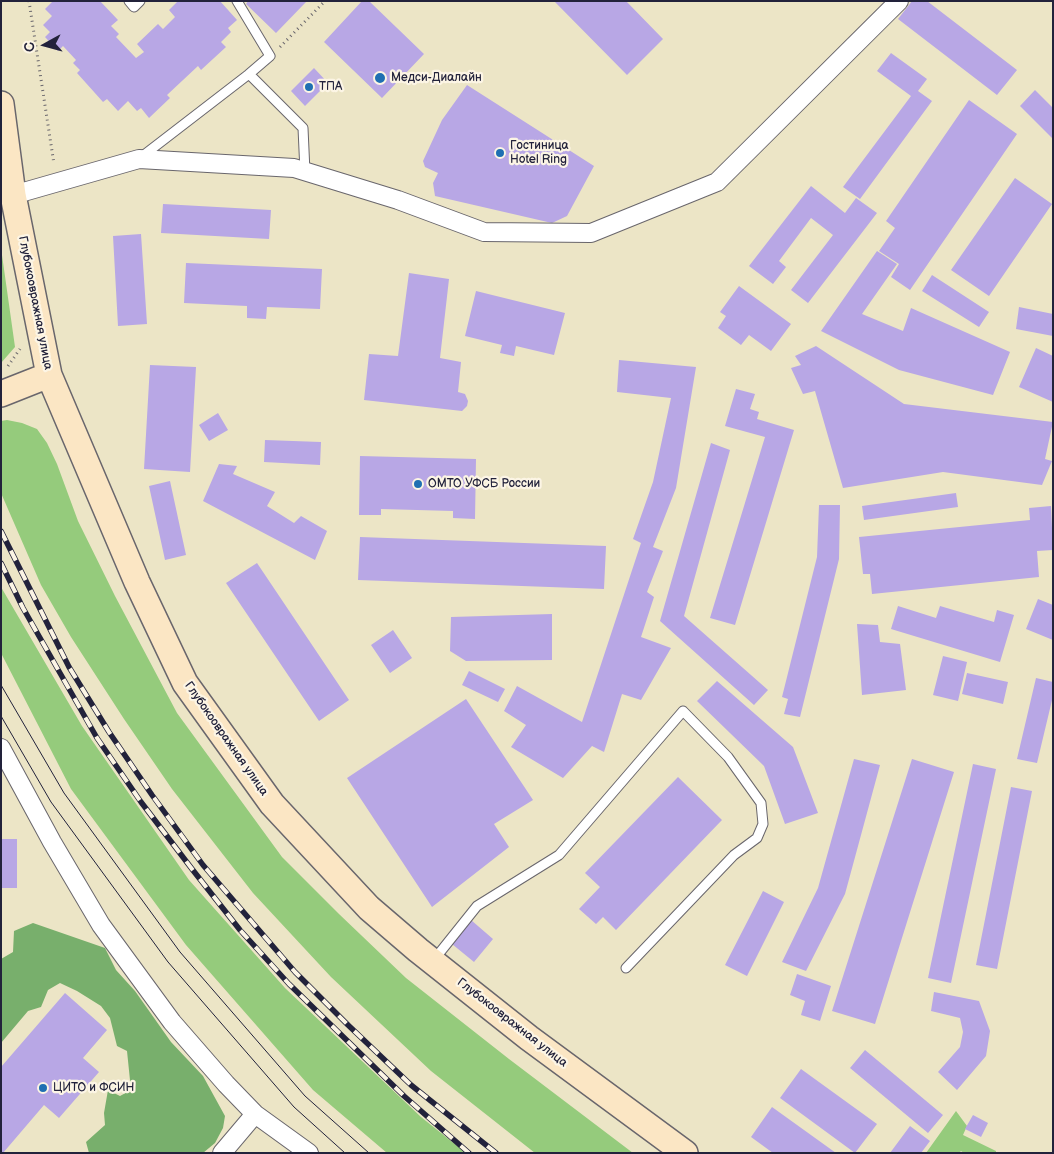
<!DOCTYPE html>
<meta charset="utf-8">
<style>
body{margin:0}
#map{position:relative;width:1054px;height:1154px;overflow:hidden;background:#ece5c6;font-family:"Balsamiq Sans",sans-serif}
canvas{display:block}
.frame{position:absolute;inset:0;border:2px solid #22223b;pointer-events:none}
.north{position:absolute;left:20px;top:20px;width:50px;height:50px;-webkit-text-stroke:4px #fcf5e5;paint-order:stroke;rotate:263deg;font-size:14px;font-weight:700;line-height:20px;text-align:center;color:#22223b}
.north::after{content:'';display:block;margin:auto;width:18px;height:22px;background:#22223b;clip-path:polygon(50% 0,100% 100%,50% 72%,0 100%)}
</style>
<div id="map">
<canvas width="1054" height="1154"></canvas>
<div class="frame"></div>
<div class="north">С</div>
</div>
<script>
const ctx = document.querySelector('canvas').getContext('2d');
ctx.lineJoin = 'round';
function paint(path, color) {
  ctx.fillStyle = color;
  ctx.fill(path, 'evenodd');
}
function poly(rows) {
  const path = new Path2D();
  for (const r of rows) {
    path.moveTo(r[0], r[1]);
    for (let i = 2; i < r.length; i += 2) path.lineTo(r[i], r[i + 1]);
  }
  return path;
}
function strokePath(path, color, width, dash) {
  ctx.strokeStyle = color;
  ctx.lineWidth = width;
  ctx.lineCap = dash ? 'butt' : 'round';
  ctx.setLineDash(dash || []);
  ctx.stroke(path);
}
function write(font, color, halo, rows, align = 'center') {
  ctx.font = font + ' "Balsamiq Sans",sans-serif';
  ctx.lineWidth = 4.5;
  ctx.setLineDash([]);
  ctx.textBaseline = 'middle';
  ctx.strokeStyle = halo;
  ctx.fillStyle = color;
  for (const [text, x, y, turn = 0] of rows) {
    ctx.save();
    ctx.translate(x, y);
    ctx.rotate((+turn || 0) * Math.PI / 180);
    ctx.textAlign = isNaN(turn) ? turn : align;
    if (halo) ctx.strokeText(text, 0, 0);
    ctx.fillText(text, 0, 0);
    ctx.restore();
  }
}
paint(poly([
 [1,248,15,347,1,363],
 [7,420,22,423,37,429,47,443,57,464,78,521,115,596,177,713,282,857,339,914,406,978,509,1059,633,1153,535,1153,431,1071,331,977,253,893,172,789,124,719,71,637,41,585,1,493,1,421],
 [1,587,82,726,189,880,285,988,421,1117,466,1153,387,1153,313,1090,186,945,71,789,1,653],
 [956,1111,967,1126,963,1135,996,1151,996,1153,964,1153,961,1151,959,1153,926,1153]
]), '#95cb7c');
paint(poly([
 [33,923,105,948,116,970,135,991,171,1042,203,1076,225,1116,223,1128,215,1143,203,1153,89,1153,86,1142,105,1125,104,1113,108,1090,120,1096,131,1090,127,1051,117,1046,110,1018,101,1006,77,991,60,983,48,990,41,1007,28,1011,1,1043,1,959,13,952,14,931]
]), '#78af6c');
paint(poly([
 [53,1,100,1,118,20,111,26,119,34,116,37,136,58,144,52,137,44,158,24,163,29,175,17,169,10,178,1,220,1,237,20,228,28,231,32,221,42,226,47,201,70,198,66,167,95,170,98,149,118,141,108,137,111,128,101,118,111,107,99,103,102,77,73,80,70,73,63,76,60,63,46,58,51,45,37,50,32,43,25,52,16,45,9],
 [248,1,307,1,276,33,246,4],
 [362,1,369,1,424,54,382,98,324,42],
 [554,1,626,1,663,39,627,75],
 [912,1,927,1,1017,70,997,95,898,19],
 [891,53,927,79,918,91,932,101,860,199,843,187,911,96,877,71],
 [314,68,328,83,305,106,291,91],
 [467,85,594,166,567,216,552,223,435,196,433,183,438,173,425,167,423,161,442,120],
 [1035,90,1053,108,1053,139,1020,106],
 [969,100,1017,134,910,290,891,277,899,264,879,251,895,228,886,221],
 [1015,178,1052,204,989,296,951,270],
 [811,186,845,213,856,198,877,213,808,303,791,290,833,235,811,218,779,261,786,267,773,284,749,266],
 [163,204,271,210,269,239,161,233],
 [141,234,147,324,118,326,113,236],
 [877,251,897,264,862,314,903,331,911,308,1010,352,993,395,899,370,821,331],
 [186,263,322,269,320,309,267,307,266,319,247,318,247,306,184,303],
 [409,273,449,279,440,358,461,362,458,392,465,394,468,401,467,406,462,411,364,400,369,354,398,356],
 [932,275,989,312,979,327,922,291],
 [739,286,791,324,771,351,749,335,741,345,718,328,726,316,720,312],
 [476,291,565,313,554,355,516,346,514,356,500,353,502,345,465,336],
 [1019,307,1053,314,1053,336,1016,329],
 [816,346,904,404,1053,422,1045,459,1052,461,1042,485,943,472,843,488,815,391,803,394,791,368,801,365,795,356],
 [1036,348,1053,356,1053,402,1019,387],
 [619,360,696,367,676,488,653,547,663,551,647,592,654,597,641,637,671,648,641,700,622,694,604,752,592,746,563,778,511,747,526,725,504,711,517,686,582,722,641,543,633,539,653,482,671,398,617,392],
 [150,365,196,367,190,472,144,469],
 [736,389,755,394,750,409,759,412,757,419,794,430,735,625,710,618,765,437,725,426],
 [218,413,228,430,209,441,199,425],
 [265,440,321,442,320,465,264,462],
 [711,443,730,450,684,616,768,690,754,705,660,621],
 [360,456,476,459,475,519,453,518,453,511,381,509,381,515,359,515],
 [219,464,237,466,233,474,275,492,267,506,294,523,301,516,327,531,315,560,203,501],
 [170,481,186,555,165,560,149,486],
 [956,493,958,507,864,520,862,506],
 [819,505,840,505,839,559,800,717,784,714,788,699,782,697,817,557],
 [1051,506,1053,550,1037,551,1039,577,872,594,870,574,863,574,859,537,1030,520,1029,508],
 [360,537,606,546,604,589,358,580],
 [257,563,349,700,319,721,226,583],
 [1038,599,1053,605,1053,640,1026,629],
 [898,606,936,618,940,606,994,622,997,610,1014,615,1000,662,891,629],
 [552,614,552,660,466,661,450,651,451,617],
 [857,624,878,625,880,642,900,644,906,690,862,695],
 [393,630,412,658,390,673,371,645],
 [943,656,967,662,958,701,933,695],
 [469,671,505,689,498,702,462,685],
 [967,673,1008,682,1003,704,962,694],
 [1036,678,1053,682,1053,696,1037,763,1017,759],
 [717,681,793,747,818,813,785,824,764,766,697,701],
 [466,699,533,800,494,824,509,847,432,907,347,778],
 [854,759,880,765,845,894,806,971,782,962,818,888],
 [912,759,954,772,875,1024,832,1011],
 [973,764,996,769,951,983,928,978],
 [678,777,722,820,616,930,603,917,596,924,579,909,600,887,585,873],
 [1011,787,1032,791,997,969,976,965],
 [1,839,17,839,17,888,1,888],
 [763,891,784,902,747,976,725,965],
 [471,920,493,939,474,962,452,944],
 [797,974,831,986,820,1021,801,1015,805,1001,790,995],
 [934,992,979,1001,990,1031,986,1056,957,1090,938,1072,960,1047,963,1032,960,1018,931,1011],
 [65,993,107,1030,83,1058,99,1072,59,1118,44,1105,3,1153,1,1153,1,1067],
 [865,1050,943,1115,928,1133,850,1068],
 [801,1069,877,1124,855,1153,780,1098],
 [772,1107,836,1153,773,1153,751,1137],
 [973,1115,988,1123,981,1137,965,1129],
 [910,1126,930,1141,921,1153,890,1153]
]), '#b8a7e5');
const service = poly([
 [129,1,134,7,140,1],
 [237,1,270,56,249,74,303,128,305,172],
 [140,158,249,74],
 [433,961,477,906,559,855,683,711,728,757,761,803,763,824,757,838,734,855,626,968]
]);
const minor = poly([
 [13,195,139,159,294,168,398,200,484,232,591,233,717,182,899,1],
 [1,748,52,842,101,925,172,1022,226,1084,255,1114,309,1153],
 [222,1153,255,1114]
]);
const secondary = poly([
 [1,104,13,195,49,375,137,582,185,683,272,804,369,908,418,950,529,1038,685,1153],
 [1,394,49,375]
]);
strokePath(service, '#69666c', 11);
strokePath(minor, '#69666c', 20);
strokePath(secondary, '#69666c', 28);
strokePath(poly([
 [29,1,54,164],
 [280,47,325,1],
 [8,366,20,349]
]), '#69666c', 3, [1, 4]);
strokePath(service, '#fff', 9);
strokePath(minor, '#fff', 18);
strokePath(secondary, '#fbe6c4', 25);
strokePath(poly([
 [1,685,64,793,180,952,305,1096,369,1153],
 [1,716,51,802,168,962,294,1107,345,1153]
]), '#22223b', 1);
const rail = poly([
 [1,531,69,667,109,732,152,795,203,865,295,972,348,1025,411,1085,496,1153],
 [1,563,23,608,97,738,141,802,192,869,240,930,289,984,404,1096,469,1153]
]);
strokePath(rail, '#22223b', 5.5);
strokePath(rail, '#fcf5e5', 4, [11]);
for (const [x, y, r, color] of [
 [380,78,6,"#1f6fb2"],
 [309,87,5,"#1f6fb2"],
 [500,153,5,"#1f6fb2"],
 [418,484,5,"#1f6fb2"],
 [43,1088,5,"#1f6fb2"]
]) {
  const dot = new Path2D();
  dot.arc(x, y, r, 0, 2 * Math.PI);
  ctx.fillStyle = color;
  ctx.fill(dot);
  strokePath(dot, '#fcf5e5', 2);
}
write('12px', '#22223b', '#fcf5e5', [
 ["Медси-Диалайн",391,78],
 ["ТПА",319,87],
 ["Гостиница",510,146],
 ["Hotel Ring",510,160],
 ["ОМТО УФСБ России",428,484],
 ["ЦИТО и ФСИН",53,1088]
], 'left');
write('12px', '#22223b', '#fcf5e5', [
 ["Глубокоовражная улица",35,303,79],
 ["Глубокоовражная улица",226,739,55],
 ["Глубокоовражная улица",512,1023,38]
]);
</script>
